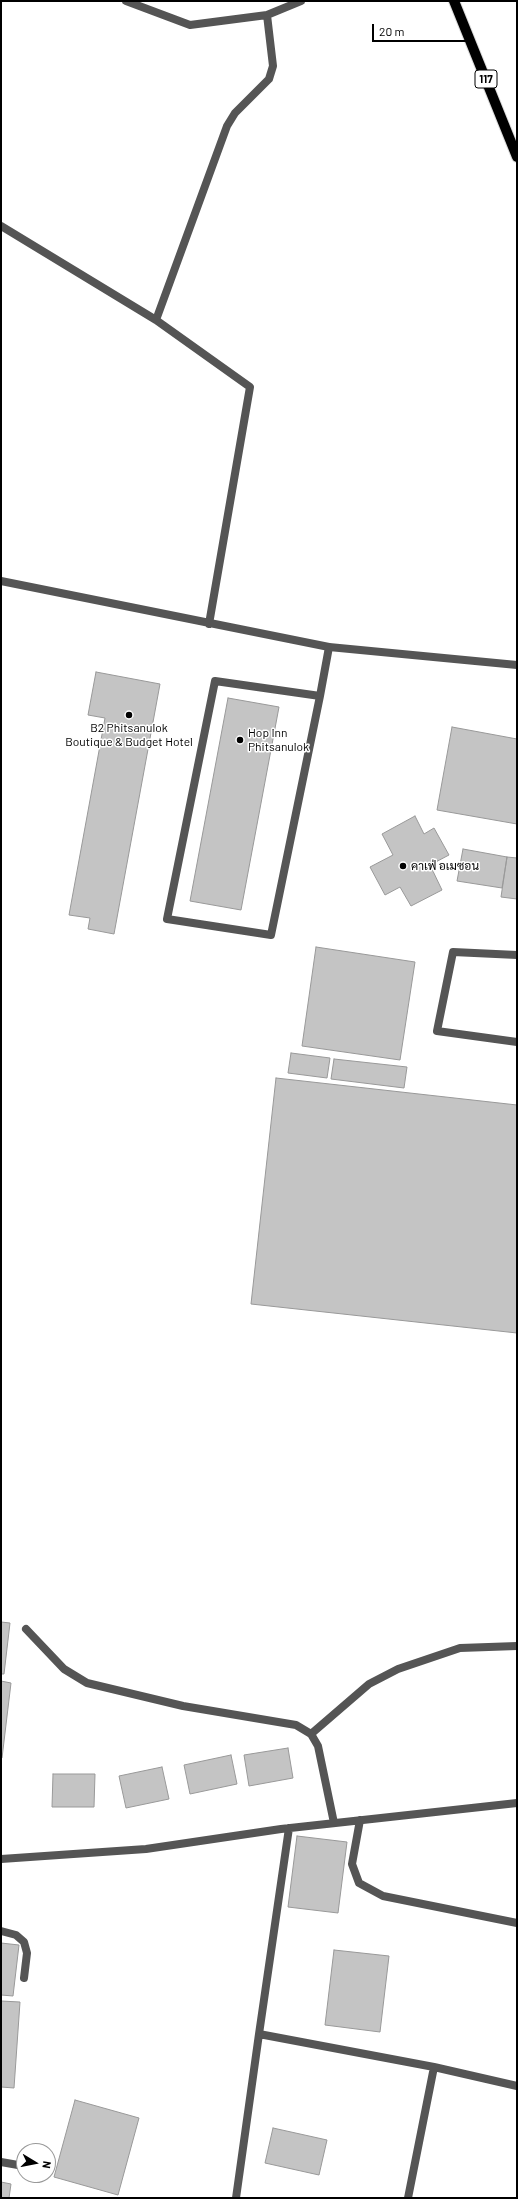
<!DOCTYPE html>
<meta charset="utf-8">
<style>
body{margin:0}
#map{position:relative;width:518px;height:2199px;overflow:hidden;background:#fff;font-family:Barlow,sans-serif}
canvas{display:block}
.frame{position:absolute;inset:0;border:2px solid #000;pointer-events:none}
.north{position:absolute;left:16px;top:2143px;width:40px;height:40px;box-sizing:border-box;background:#fff;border:1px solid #999;border-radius:50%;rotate:100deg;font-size:11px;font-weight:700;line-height:16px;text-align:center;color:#000}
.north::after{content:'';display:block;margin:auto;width:14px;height:18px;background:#000;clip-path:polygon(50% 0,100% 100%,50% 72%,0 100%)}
.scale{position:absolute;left:372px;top:24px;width:96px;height:18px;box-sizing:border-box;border:2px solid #000;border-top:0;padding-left:5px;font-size:12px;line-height:14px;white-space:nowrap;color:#000;-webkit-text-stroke:3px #fff;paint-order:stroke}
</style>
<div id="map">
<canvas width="518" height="2199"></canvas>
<div class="frame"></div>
<div class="north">N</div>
<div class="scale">20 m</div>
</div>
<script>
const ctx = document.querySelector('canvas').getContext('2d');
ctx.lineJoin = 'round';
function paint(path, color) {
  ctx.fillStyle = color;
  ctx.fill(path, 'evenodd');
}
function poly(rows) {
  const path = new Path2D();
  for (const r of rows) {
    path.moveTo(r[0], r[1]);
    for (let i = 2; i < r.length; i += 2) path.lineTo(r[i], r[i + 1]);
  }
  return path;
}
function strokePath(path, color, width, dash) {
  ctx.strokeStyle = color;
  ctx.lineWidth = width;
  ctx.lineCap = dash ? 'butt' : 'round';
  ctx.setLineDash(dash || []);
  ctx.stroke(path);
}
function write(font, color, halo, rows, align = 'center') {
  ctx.font = font + ' Barlow,Sarabun,sans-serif';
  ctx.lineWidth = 3;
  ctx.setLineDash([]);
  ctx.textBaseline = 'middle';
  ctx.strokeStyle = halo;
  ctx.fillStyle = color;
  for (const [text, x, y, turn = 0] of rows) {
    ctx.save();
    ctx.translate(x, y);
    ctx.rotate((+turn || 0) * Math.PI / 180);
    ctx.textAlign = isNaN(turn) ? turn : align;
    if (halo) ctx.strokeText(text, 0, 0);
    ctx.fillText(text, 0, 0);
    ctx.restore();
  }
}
const building = poly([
 [96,672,160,684,114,934,88,929,90,918,69,915,105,718,88,715,96,672],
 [228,698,279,707,241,910,190,901,228,698],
 [452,727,517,739,517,824,437,810,452,727],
 [415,816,424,834,434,828,449,855,430,865,442,890,411,906,400,887,385,895,370,867,393,855,382,834,415,816],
 [463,849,507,857,502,888,457,881,463,849],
 [507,857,517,858,517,899,501,897,507,857],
 [316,947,415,962,400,1060,302,1046,316,947],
 [291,1053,330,1058,327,1078,288,1073,291,1053],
 [334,1059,407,1067,404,1088,331,1079,334,1059],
 [276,1078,517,1105,517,1333,251,1304,276,1078],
 [1,1622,10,1623,4,1674,1,1674,1,1622],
 [1,1681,11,1683,2,1758,1,1758,1,1681],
 [288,1748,293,1778,249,1786,244,1755,288,1748],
 [231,1755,237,1784,190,1794,184,1765,231,1755],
 [162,1767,169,1799,126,1808,119,1776,162,1767],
 [53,1774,95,1774,94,1807,52,1807,53,1774],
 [297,1836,347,1842,338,1913,288,1907,297,1836],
 [1,1943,19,1945,13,1996,1,1995,1,1943],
 [334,1950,389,1956,380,2032,325,2025,334,1950],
 [1,2001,20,2002,14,2088,1,2087,1,2001],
 [75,2100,139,2118,118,2195,54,2177,75,2100],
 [273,2128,327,2140,319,2175,265,2163,273,2128],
 [1,2182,11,2184,9,2198,1,2198,1,2182]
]);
paint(building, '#c4c4c4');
strokePath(building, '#999', 1);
const primary = poly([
 [454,1,517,157]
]);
strokePath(primary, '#dbdbdb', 12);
strokePath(poly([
 [320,696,215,681,167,919,271,935,320,696,329,647],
 [517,955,453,952,437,1031,517,1042],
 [311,1734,369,1684,398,1669,460,1648,517,1646]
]), '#555', 8);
strokePath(poly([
 [126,1,190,25,267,15,301,1],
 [1,226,156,320,250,387,209,624],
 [156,320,227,126,235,113,269,79,273,66,267,15],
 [1,581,329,647,517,665],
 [26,1629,64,1669,87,1683,183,1706,296,1725,311,1734,318,1746,334,1823],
 [360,1820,352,1864,359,1883,383,1896,517,1923],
 [1,1859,146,1849,281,1829,517,1803],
 [1,1931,16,1935,24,1942,27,1953,24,1978],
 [259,2034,289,1828],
 [1,2162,18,2165],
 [236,2198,259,2034,434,2067,517,2086],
 [408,2198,434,2067]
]), '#555', 8);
strokePath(primary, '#000', 10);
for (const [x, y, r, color] of [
 [129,715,4,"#000"],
 [240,740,4,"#000"],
 [403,866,4,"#000"]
]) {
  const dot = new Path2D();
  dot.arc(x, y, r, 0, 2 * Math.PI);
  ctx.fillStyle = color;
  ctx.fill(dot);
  strokePath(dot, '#fff', 1.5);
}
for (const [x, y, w] of [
 [486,79,22]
]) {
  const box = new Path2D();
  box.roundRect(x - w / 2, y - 9, w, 18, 3);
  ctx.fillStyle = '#fff';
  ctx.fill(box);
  strokePath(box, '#000', 1);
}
write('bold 11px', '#000', null, [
 ["117",486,79]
]);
write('12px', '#000', '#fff', [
 ["B2 Phitsanulok",129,728,"center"],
 ["Boutique & Budget Hotel",129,742,"center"],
 ["Hop Inn",248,733],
 ["Phitsanulok",248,747],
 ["คาเฟ่ อเมซอน",411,866]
], 'left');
</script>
